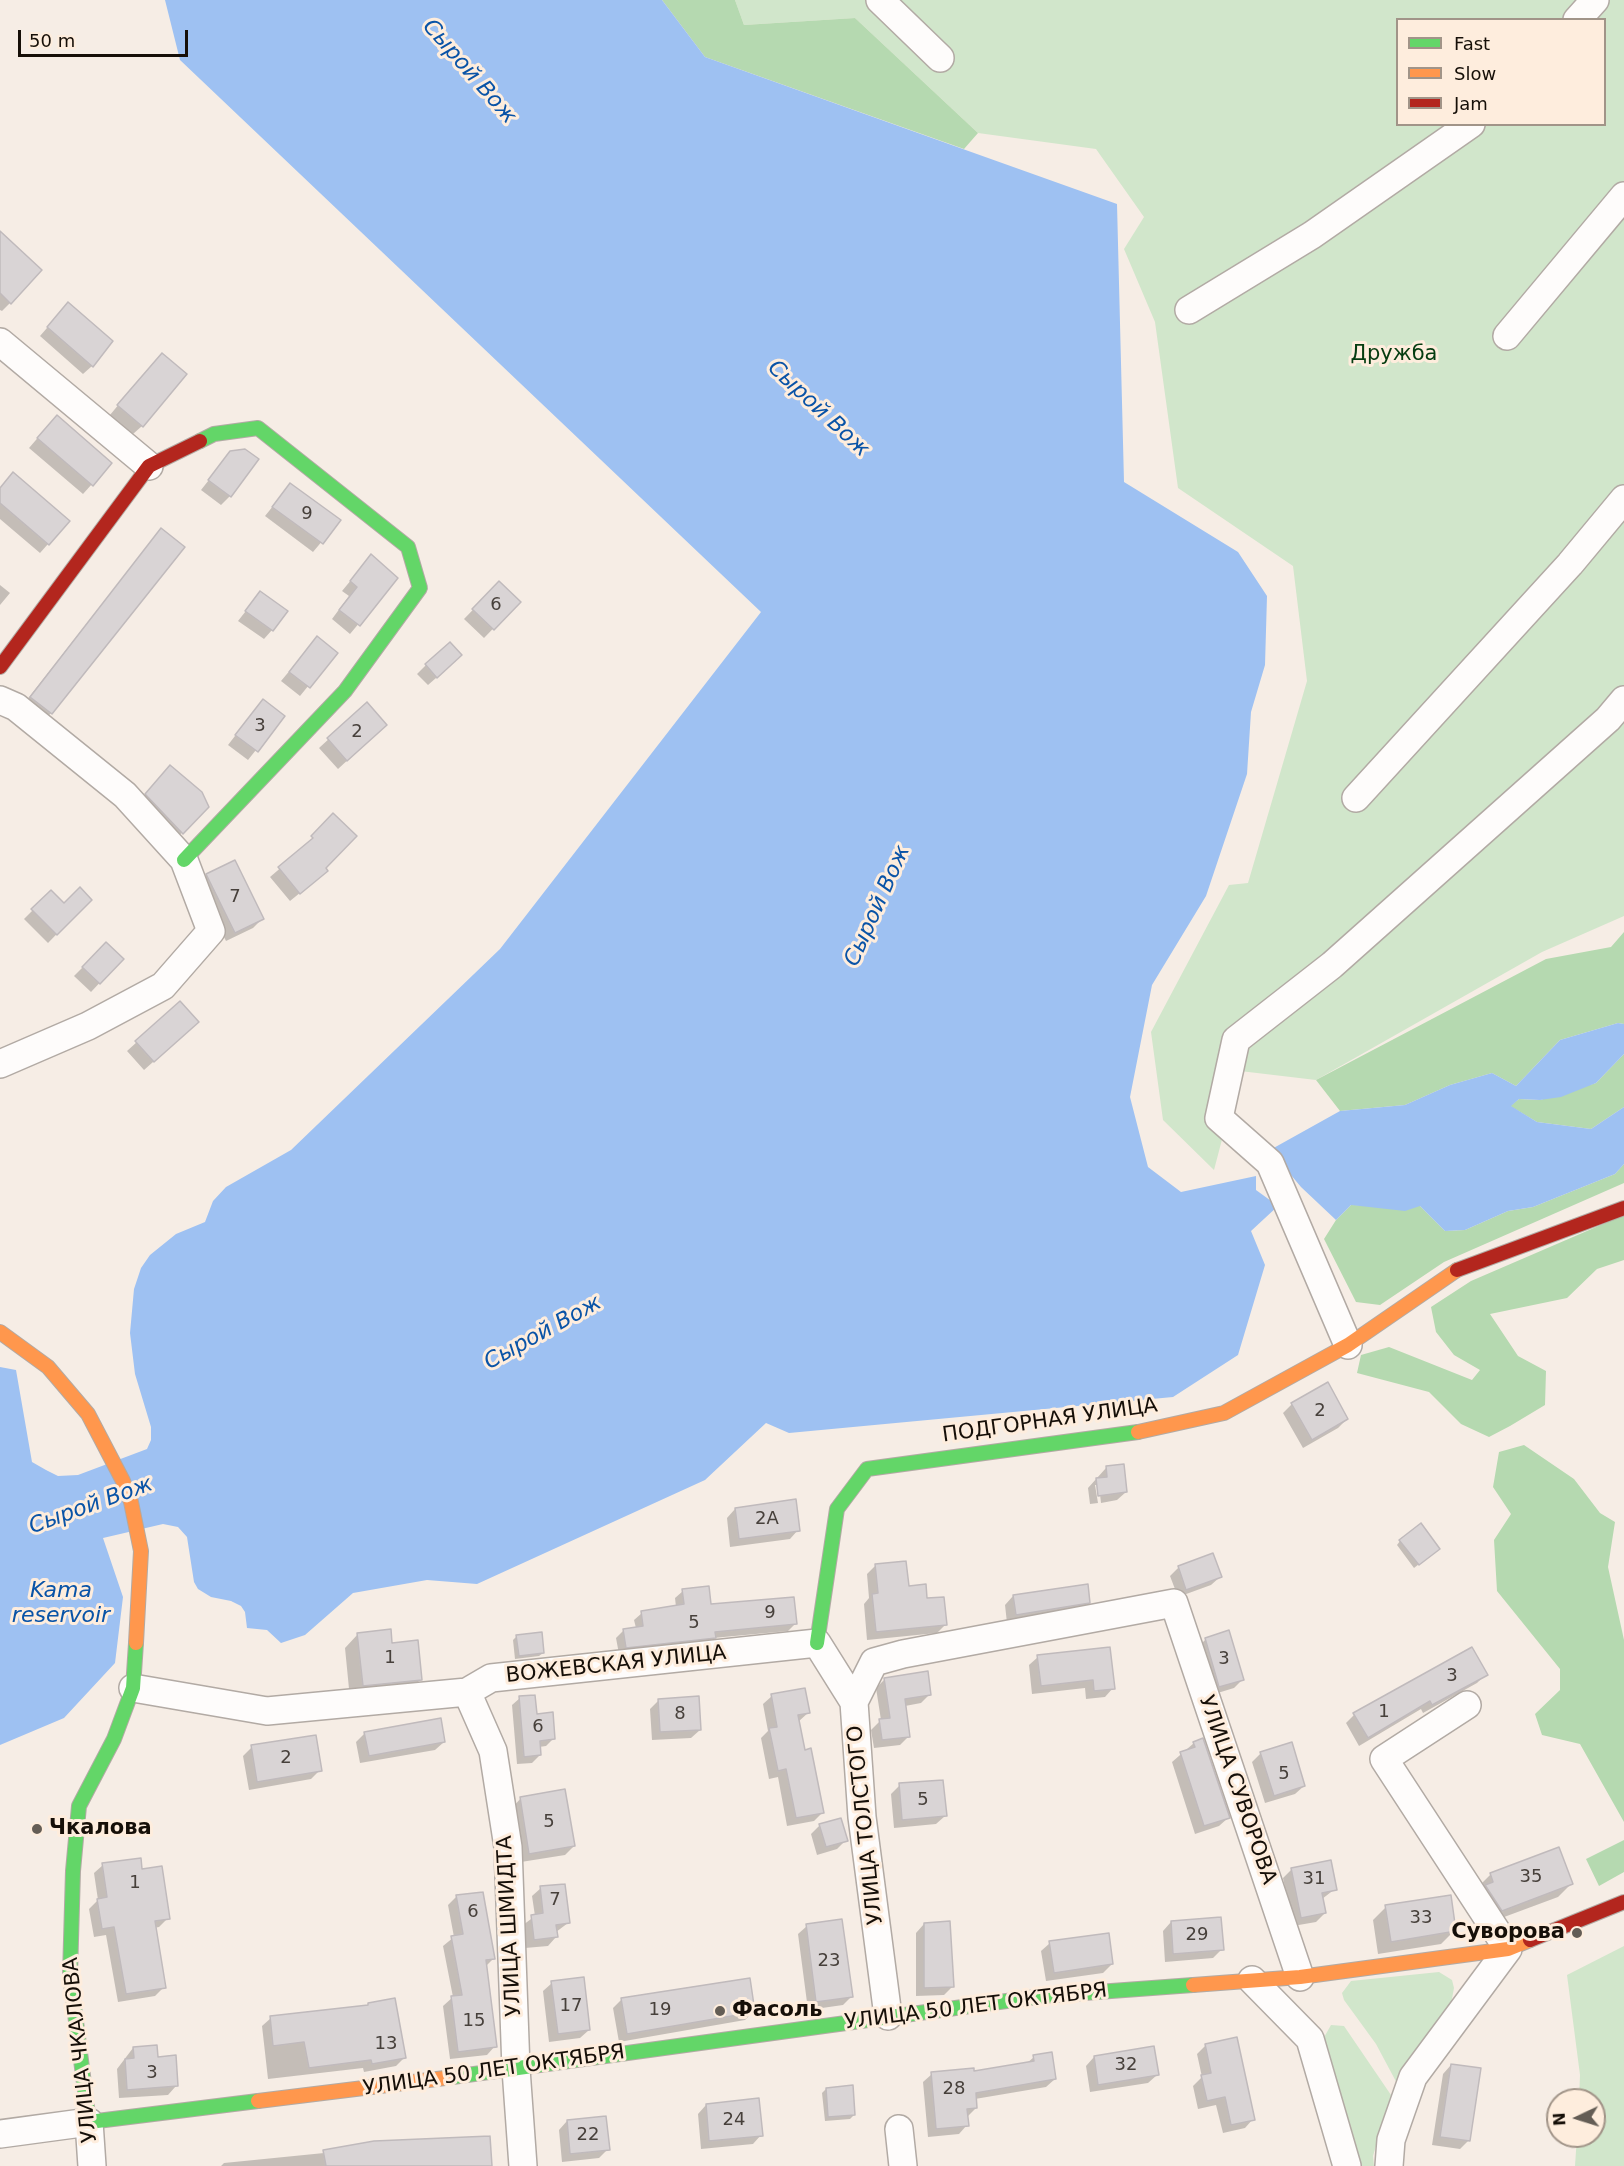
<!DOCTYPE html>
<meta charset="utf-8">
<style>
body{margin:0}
#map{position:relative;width:1624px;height:2166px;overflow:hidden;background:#f6ede5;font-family:"DejaVu Sans",sans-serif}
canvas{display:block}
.legend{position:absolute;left:1396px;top:18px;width:210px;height:108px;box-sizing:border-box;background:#feeddd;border:2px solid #a19488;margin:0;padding:8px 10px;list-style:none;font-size:18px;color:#160f08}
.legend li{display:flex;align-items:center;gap:12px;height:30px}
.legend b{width:30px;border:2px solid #a19488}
.north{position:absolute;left:1546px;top:2088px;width:60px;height:60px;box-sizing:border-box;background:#feeddd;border:2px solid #a19488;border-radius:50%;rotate:266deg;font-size:16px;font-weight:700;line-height:24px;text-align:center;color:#160f08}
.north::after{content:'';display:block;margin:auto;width:21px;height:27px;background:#645d55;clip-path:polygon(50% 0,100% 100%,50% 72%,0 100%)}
.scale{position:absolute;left:18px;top:30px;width:170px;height:27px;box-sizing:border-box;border:3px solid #160f08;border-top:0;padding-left:8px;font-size:18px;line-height:21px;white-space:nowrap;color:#160f08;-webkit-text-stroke:4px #feeddd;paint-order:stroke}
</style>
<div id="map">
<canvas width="1624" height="2166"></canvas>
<ul class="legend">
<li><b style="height:8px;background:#63d668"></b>Fast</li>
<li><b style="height:8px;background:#ff974d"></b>Slow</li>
<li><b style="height:8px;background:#b3261e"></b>Jam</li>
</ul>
<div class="north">N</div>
<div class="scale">50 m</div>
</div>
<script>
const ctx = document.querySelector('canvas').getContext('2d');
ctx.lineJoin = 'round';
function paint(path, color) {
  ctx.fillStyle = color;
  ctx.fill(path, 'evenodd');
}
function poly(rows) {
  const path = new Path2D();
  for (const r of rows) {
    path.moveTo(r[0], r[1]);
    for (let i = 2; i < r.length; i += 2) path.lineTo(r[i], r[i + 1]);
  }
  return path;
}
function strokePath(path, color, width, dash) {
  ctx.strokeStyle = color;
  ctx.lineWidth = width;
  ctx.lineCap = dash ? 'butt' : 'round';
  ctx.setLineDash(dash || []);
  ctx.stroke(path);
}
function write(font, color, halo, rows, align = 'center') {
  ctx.font = font + ' "DejaVu Sans",sans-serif';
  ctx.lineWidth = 6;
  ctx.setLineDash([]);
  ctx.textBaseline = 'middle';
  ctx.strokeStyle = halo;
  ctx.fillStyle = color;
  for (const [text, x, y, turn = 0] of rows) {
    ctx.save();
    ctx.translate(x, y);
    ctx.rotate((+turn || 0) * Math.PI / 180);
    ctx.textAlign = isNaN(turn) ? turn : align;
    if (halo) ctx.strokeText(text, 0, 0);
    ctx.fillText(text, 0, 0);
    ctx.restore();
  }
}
paint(poly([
 [735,0,1624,0,1624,916,1542,952,1316,1080,1240,1071,1214,1170,1163,1120,1151,1032,1229,885,1248,883,1307,681,1293,566,1178,488,1155,322,1124,249,1144,217,1096,149,978,133,855,18,744,25],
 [1398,20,1604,20,1604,124,1398,124],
 [1624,1946,1624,2166,1575,2166,1577,2136,1594,2136,1594,2100,1579,2100,1580,2075,1567,1975],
 [1439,1972,1452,1980,1454,1988,1451,2004,1400,2089,1376,2044,1344,2000,1342,1993,1351,1981],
 [1331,2025,1344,2026,1391,2095,1373,2156,1374,2166,1357,2166,1322,2041]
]), '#d1e6cb');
paint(poly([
 [662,0,735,0,744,25,855,18,978,133,964,149,705,57],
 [1624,932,1624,1024,1618,1023,1560,1040,1516,1086,1492,1073,1450,1085,1405,1105,1340,1111,1316,1080,1546,959,1611,947],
 [1624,1054,1624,1107,1591,1129,1537,1122,1510,1106,1519,1099,1540,1100,1596,1083],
 [1624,1164,1624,1183,1444,1262,1380,1305,1356,1302,1324,1239,1336,1220,1351,1205,1420,1206,1445,1231,1465,1230,1508,1211,1533,1207,1615,1174],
 [1624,1215,1624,1260,1597,1269,1567,1298,1490,1314,1518,1356,1546,1371,1545,1405,1510,1426,1489,1437,1461,1424,1429,1392,1357,1373,1361,1355,1389,1347,1472,1380,1480,1370,1454,1355,1436,1332,1431,1307,1471,1281],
 [1524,1445,1574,1479,1600,1513,1615,1522,1608,1567,1624,1640,1624,1822,1580,1744,1542,1735,1535,1714,1560,1690,1560,1669,1497,1591,1494,1540,1511,1514,1493,1487,1499,1452],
 [1624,1840,1624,1872,1599,1886,1586,1859]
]), '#b5d9b0');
paint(poly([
 [165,0,662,0,705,57,1117,204,1124,482,1238,552,1267,596,1265,665,1251,712,1247,774,1206,896,1152,985,1130,1097,1148,1167,1181,1192,1256,1176,1256,1190,1278,1206,1251,1231,1265,1265,1238,1355,1173,1397,789,1433,766,1423,705,1480,477,1584,427,1580,353,1593,305,1635,281,1643,267,1630,247,1628,245,1612,241,1606,231,1601,211,1597,198,1589,194,1582,187,1537,178,1527,163,1524,103,1538,123,1597,115,1663,64,1718,0,1745,0,1367,16,1370,32,1462,46,1470,58,1476,78,1475,147,1449,151,1440,151,1427,135,1374,130,1333,134,1289,141,1268,150,1255,176,1234,205,1222,213,1201,226,1187,291,1150,500,949,761,612,180,60],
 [1618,1023,1624,1024,1624,1054,1596,1083,1561,1097,1540,1100,1519,1099,1511,1106,1537,1122,1591,1129,1624,1107,1624,1164,1615,1174,1533,1207,1508,1211,1465,1230,1445,1231,1420,1206,1405,1211,1351,1205,1336,1220,1301,1187,1270,1150,1340,1111,1405,1105,1450,1085,1492,1073,1516,1086,1560,1040]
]), '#9ec1f2');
paint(poly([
 [0,233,10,303,2,311,0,310],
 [60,313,92,366,83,374,40,336],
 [153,363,142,426,133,434,110,415],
 [48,426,110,464,83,494,29,448],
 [231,452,230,496,221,505,201,490],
 [290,485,339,521,313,552,265,516],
 [0,488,48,544,40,553,0,519],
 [153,539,51,713,43,722,22,706],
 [371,556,396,579,350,634,332,619,349,596,342,591],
 [499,583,519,602,484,638,464,619],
 [0,585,10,593,0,605],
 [260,593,272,630,264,639,238,621],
 [317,638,335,653,300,696,281,681],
 [452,664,428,685,417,674,426,665],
 [367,704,376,734,338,769,319,748],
 [255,710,283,716,248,760,228,745],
 [162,775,207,806,173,842,138,803],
 [333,816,324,868,317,879,290,901,270,877,305,847],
 [207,875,262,919,253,928,226,941,198,884],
 [51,892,64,905,90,900,48,943,24,919],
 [106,944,122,959,91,992,74,976],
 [180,1003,188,1031,144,1070,127,1051],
 [1292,1404,1347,1419,1338,1428,1303,1448,1283,1413],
 [1106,1468,1126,1492,1117,1500,1101,1503,1099,1485,1095,1485,1098,1503,1090,1504,1088,1488],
 [735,1509,798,1530,790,1539,730,1547,727,1518],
 [1400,1541,1434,1552,1414,1568,1397,1545],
 [876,1565,926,1600,946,1624,937,1633,867,1640,864,1604,869,1598,867,1574],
 [1179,1567,1220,1577,1211,1585,1178,1597,1170,1576],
 [683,1591,710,1606,795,1624,788,1631,713,1638,706,1645,619,1654,616,1638,624,1630,636,1628,634,1620,642,1613,676,1607,675,1598],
 [1013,1596,1089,1602,1080,1611,1007,1623,1005,1605],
 [358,1634,391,1645,420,1680,407,1693,350,1699,345,1648],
 [517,1636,543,1653,539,1656,515,1659,513,1640],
 [1206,1639,1243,1679,1234,1688,1211,1695,1197,1648],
 [1038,1657,1113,1688,1105,1697,1086,1699,1085,1688,1032,1694,1029,1665],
 [1486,1674,1477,1683,1423,1713,1421,1709,1359,1746,1346,1723,1354,1715],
 [885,1679,929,1695,921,1703,905,1706,909,1736,900,1745,874,1748,871,1730,881,1720,876,1688],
 [772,1696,809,1712,798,1722,804,1751,823,1812,814,1821,787,1826,778,1777,769,1779,761,1738,768,1731,763,1704],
 [520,1698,553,1739,546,1746,539,1747,540,1755,532,1763,517,1764,512,1705],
 [659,1700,700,1730,691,1738,652,1740,650,1709],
 [365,1733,444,1742,435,1750,360,1763,356,1742],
 [1194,1743,1228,1818,1219,1826,1195,1834,1172,1762],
 [252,1747,320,1770,311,1779,249,1790,243,1756],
 [1261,1753,1304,1786,1295,1794,1265,1803,1252,1762],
 [900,1785,945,1816,936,1824,894,1828,891,1794],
 [521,1798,574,1846,565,1855,521,1862,513,1807],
 [820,1825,846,1840,837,1849,817,1855,811,1834],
 [103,1865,141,1870,168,1918,159,1927,154,1928,164,1987,155,1996,118,2002,106,1935,94,1937,89,1909,98,1900,94,1873],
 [1292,1869,1335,1889,1322,1899,1325,1913,1316,1922,1293,1926,1283,1878],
 [1491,1874,1571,1884,1558,1897,1488,1923,1477,1888],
 [541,1888,568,1923,556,1932,556,1937,548,1946,525,1948,523,1925,535,1916,532,1896],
 [457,1896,494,1958,485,1967,495,2046,487,2055,450,2059,443,2006,453,1997,443,1946,454,1937,448,1905],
 [1386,1907,1455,1930,1441,1944,1378,1954,1373,1920],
 [1171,1922,1222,1949,1213,1958,1165,1962,1163,1931],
 [924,1924,953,1986,944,1995,916,1996,916,1933],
 [807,1926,851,1997,843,2005,808,2010,798,1934],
 [1050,1943,1112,1964,1103,1973,1046,1981,1041,1951],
 [552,1983,589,2030,580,2038,549,2042,543,1991],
 [622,1999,754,2011,745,2020,619,2042,613,2008],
 [369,2004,405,2057,396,2066,364,2072,363,2068,268,2079,262,2026,271,2018,366,2006],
 [1206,2045,1253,2119,1245,2128,1223,2133,1216,2105,1198,2109,1193,2086,1202,2077,1197,2054],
 [133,2048,176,2086,168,2095,119,2098,117,2069],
 [1034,2057,1055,2079,1046,2087,975,2099,976,2108,967,2117,967,2125,959,2134,928,2137,923,2082,932,2074,973,2072,1027,2063],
 [1094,2057,1157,2075,1148,2083,1090,2092,1086,2066],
 [1451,2065,1469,2140,1460,2149,1432,2145,1443,2074],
 [826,2089,854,2115,850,2119,825,2121,822,2093],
 [706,2105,761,2135,753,2144,701,2149,698,2114],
 [567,2121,608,2149,599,2158,562,2162,559,2130],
 [324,2153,490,2166,221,2166,224,2163]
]), '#0003');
const building = poly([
 [0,231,42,270,11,304,0,293,0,231],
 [68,302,113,341,93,367,47,327,68,302],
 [162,353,187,374,143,427,117,405,162,353],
 [57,415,112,463,93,486,37,438,57,415],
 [245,449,259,459,231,497,208,480,230,451,245,449],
 [13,472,70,521,49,545,0,503,0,488,13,472],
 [290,483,341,520,323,544,272,507,290,483],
 [161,528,185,547,52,714,30,697,161,528],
 [371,554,398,578,360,626,339,610,357,587,350,581,371,554],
 [499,581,521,602,494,630,472,609,499,581],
 [260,591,288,611,273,631,245,611,260,591],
 [317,636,338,653,310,688,289,672,317,636],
 [450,642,462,655,437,678,425,664,450,642],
 [263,699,285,716,258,752,235,735,263,699],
 [367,702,387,725,347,761,327,738,367,702],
 [170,765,202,792,209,807,183,834,145,794,170,765],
 [333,813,357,836,326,868,328,871,300,894,278,867,313,838,311,836,333,813],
 [235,860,264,919,235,933,206,874,235,860],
 [80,887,92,900,57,935,31,909,51,890,64,903,80,887],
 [106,942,124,959,100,984,82,967,106,942],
 [180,1001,199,1022,154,1062,135,1041,180,1001],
 [1328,1382,1348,1419,1312,1440,1291,1403,1328,1382],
 [1124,1464,1127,1492,1098,1496,1096,1478,1107,1477,1106,1466,1124,1464],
 [796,1499,800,1531,739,1539,735,1508,796,1499],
 [1421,1523,1440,1549,1419,1565,1399,1540,1421,1523],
 [1213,1553,1222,1577,1186,1590,1178,1566,1213,1553],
 [906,1561,909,1586,926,1584,927,1598,944,1597,947,1625,876,1632,872,1594,878,1593,875,1564,906,1561],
 [1088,1584,1090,1603,1016,1615,1013,1595,1088,1584],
 [709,1586,711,1604,794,1597,797,1624,715,1632,716,1638,626,1648,623,1629,643,1626,641,1611,684,1604,682,1589,709,1586],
 [391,1629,392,1643,418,1640,422,1680,363,1686,357,1633,391,1629],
 [1229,1630,1244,1680,1219,1687,1205,1638,1229,1630],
 [542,1632,544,1653,519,1656,516,1635,542,1632],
 [1110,1647,1115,1689,1094,1691,1093,1680,1041,1686,1037,1655,1110,1647],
 [1472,1647,1488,1675,1432,1705,1430,1701,1368,1738,1353,1713,1472,1647],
 [928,1671,931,1695,905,1699,910,1737,882,1740,879,1719,890,1718,884,1678,928,1671],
 [805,1688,810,1713,798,1715,805,1750,811,1748,824,1813,796,1818,786,1769,778,1771,769,1728,777,1727,771,1694,805,1688],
 [535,1695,537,1714,553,1712,555,1739,540,1741,541,1755,524,1757,519,1696,535,1695],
 [699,1696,701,1730,660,1732,658,1699,699,1696],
 [441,1718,445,1742,369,1756,364,1732,441,1718],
 [316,1735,322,1771,257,1782,251,1745,316,1735],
 [1203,1738,1230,1818,1204,1826,1180,1752,1195,1747,1193,1742,1203,1738],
 [1292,1742,1305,1786,1274,1796,1260,1752,1292,1742],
 [943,1780,947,1816,902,1820,899,1783,943,1780],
 [565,1789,575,1846,529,1854,520,1797,565,1789],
 [841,1818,848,1841,826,1847,819,1824,841,1818],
 [1559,1847,1573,1884,1502,1911,1485,1885,1493,1882,1490,1873,1559,1847],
 [141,1858,142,1869,162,1866,170,1919,155,1921,166,1988,126,1994,114,1927,102,1929,97,1899,107,1897,102,1863,141,1858],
 [1331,1860,1337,1890,1322,1893,1326,1913,1301,1918,1291,1868,1331,1860],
 [565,1884,570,1923,556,1925,558,1937,534,1940,531,1915,543,1913,540,1886,565,1884],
 [483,1892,495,1959,486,1960,497,2047,458,2052,451,1996,462,1995,451,1936,463,1934,456,1895,483,1892],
 [1451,1895,1456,1931,1391,1942,1385,1905,1451,1895],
 [1221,1917,1224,1950,1173,1954,1171,1921,1221,1917],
 [842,1919,853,1997,816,2002,806,1924,842,1919],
 [950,1921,954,1987,924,1988,924,1923,950,1921],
 [1109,1933,1113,1964,1054,1973,1049,1941,1109,1933],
 [584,1977,590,2030,558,2034,551,1981,584,1977],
 [750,1978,755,2012,627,2034,621,1998,750,1978],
 [395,1998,406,2058,372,2064,371,2060,309,2068,304,2042,273,2046,270,2016,368,2005,368,2003,395,1998],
 [1237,2037,1255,2120,1231,2125,1225,2097,1207,2101,1201,2075,1211,2073,1205,2044,1237,2037],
 [157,2045,158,2057,176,2055,178,2086,127,2090,125,2059,134,2058,133,2047,157,2045],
 [1154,2046,1159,2075,1098,2085,1094,2056,1154,2046],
 [1052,2052,1056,2079,976,2093,977,2108,967,2109,969,2126,936,2129,931,2072,974,2068,974,2071,1034,2061,1033,2055,1052,2052],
 [1451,2064,1481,2068,1470,2141,1440,2137,1451,2064],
 [853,2085,855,2115,828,2117,826,2088,853,2085],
 [759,2098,763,2136,709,2141,706,2104,759,2098],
 [606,2116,610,2150,570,2154,567,2120,606,2116],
 [490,2136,492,2166,326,2166,323,2150,374,2141,490,2136]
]);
paint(building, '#d9d4d5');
strokePath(building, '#c0babc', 1.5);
const street = poly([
 [880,0,940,58],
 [1577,20,1595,0],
 [1189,310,1312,235,1471,124],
 [1507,336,1624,196],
 [0,342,149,466],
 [0,700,16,707,125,795,184,860,211,931,163,986,88,1026,0,1064],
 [1356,798,1570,564,1624,499],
 [1348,1345,1270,1163,1219,1118,1236,1040,1332,965,1608,719,1624,700],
 [133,1688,267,1711,467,1692,491,1678,817,1643,854,1702,862,1817,888,2016],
 [467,1692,493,1751,508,1847,516,2069,523,2166],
 [854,1702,874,1662,903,1654,1174,1603,1300,1977],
 [1252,1980,1310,2039,1347,2166],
 [899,2129,903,2166],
 [0,2134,89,2122,92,2166],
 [1389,2166,1391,2140,1413,2077,1508,1949,1384,1759,1467,1705]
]);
const fast = poly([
 [184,860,345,691,420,588,408,547,258,428,214,434,200,441],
 [136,1643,133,1688,114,1739,79,1806,73,1871,70,1975,89,2122,258,2101],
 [817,1643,837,1509,867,1469,1138,1432],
 [445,2078,1043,1996,1193,1985]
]);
const slow = poly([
 [0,1332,48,1367,88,1414,123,1481,131,1502,141,1551,136,1643],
 [1138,1432,1224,1413,1348,1345,1457,1270],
 [1193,1985,1300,1977,1508,1949,1530,1940],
 [258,2101,445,2078]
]);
const jam = poly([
 [0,667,149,466,200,441],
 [1457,1270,1624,1208],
 [1530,1940,1624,1902]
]);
strokePath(street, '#b2aaa4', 30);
strokePath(fast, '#b2aaa4', 16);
strokePath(slow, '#b2aaa4', 16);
strokePath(jam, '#b2aaa4', 16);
strokePath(street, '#fefcfb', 27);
strokePath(fast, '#63d668', 14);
strokePath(slow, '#ff974d', 14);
strokePath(jam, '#b3261e', 14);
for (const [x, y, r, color] of [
 [37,1829,6,"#645d55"],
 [1577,1933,6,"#645d55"],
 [720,2011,6,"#645d55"]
]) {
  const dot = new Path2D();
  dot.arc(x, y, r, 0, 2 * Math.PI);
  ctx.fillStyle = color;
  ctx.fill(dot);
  strokePath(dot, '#feeddd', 2);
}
write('18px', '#47403b', null, [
 ["9",307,514],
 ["6",496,605],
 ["3",260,726],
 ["2",357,732],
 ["7",235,897],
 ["2",1320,1411],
 ["2А",767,1519],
 ["9",770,1613],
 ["5",694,1623],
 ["1",390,1658],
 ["3",1224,1659],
 ["3",1452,1676],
 ["1",1384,1712],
 ["8",680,1714],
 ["6",538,1727],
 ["2",286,1758],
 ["5",1284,1774],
 ["5",923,1800],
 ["5",549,1822],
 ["35",1531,1877],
 ["31",1314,1879],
 ["1",135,1883],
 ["7",555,1900],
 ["6",473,1912],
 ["33",1421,1918],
 ["29",1197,1935],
 ["23",829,1961],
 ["17",571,2006],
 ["19",660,2010],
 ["15",474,2021],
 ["13",386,2044],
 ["32",1126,2065],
 ["3",152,2073],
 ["28",954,2089],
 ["24",734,2120],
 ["22",588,2135]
]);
write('21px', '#053c10', '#feeddd', [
 ["Дружба",1394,355]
]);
write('21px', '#160f08', '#feeddd', [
 ["ПОДГОРНАЯ УЛИЦА",1050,1421,-8],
 ["ВОЖЕВСКАЯ УЛИЦА",616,1665,-6],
 ["УЛИЦА СУВОРОВА",1237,1790,71],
 ["УЛИЦА ТОЛСТОГО",866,1825,-96],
 ["УЛИЦА ШМИДТА",510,1926,-93],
 ["УЛИЦА 50 ЛЕТ ОКТЯБРЯ",976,2007,-7],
 ["УЛИЦА ЧКАЛОВА",81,2050,-96],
 ["УЛИЦА 50 ЛЕТ ОКТЯБРЯ",494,2071,-8]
]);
write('bold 21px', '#160f08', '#feeddd', [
 ["Чкалова",49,1829],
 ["Суворова",1565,1933,"right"],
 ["Фасоль",732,2011]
], 'left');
write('italic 22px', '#0953a7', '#feeddd', [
 ["Сырой Вож",469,72,49],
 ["Сырой Вож",818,409,43],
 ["Сырой Вож",878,906,-66],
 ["Сырой Вож",543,1333,-29],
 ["Сырой Вож",91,1506,-20],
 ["Kama",61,1591],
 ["reservoir",61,1616]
]);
</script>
